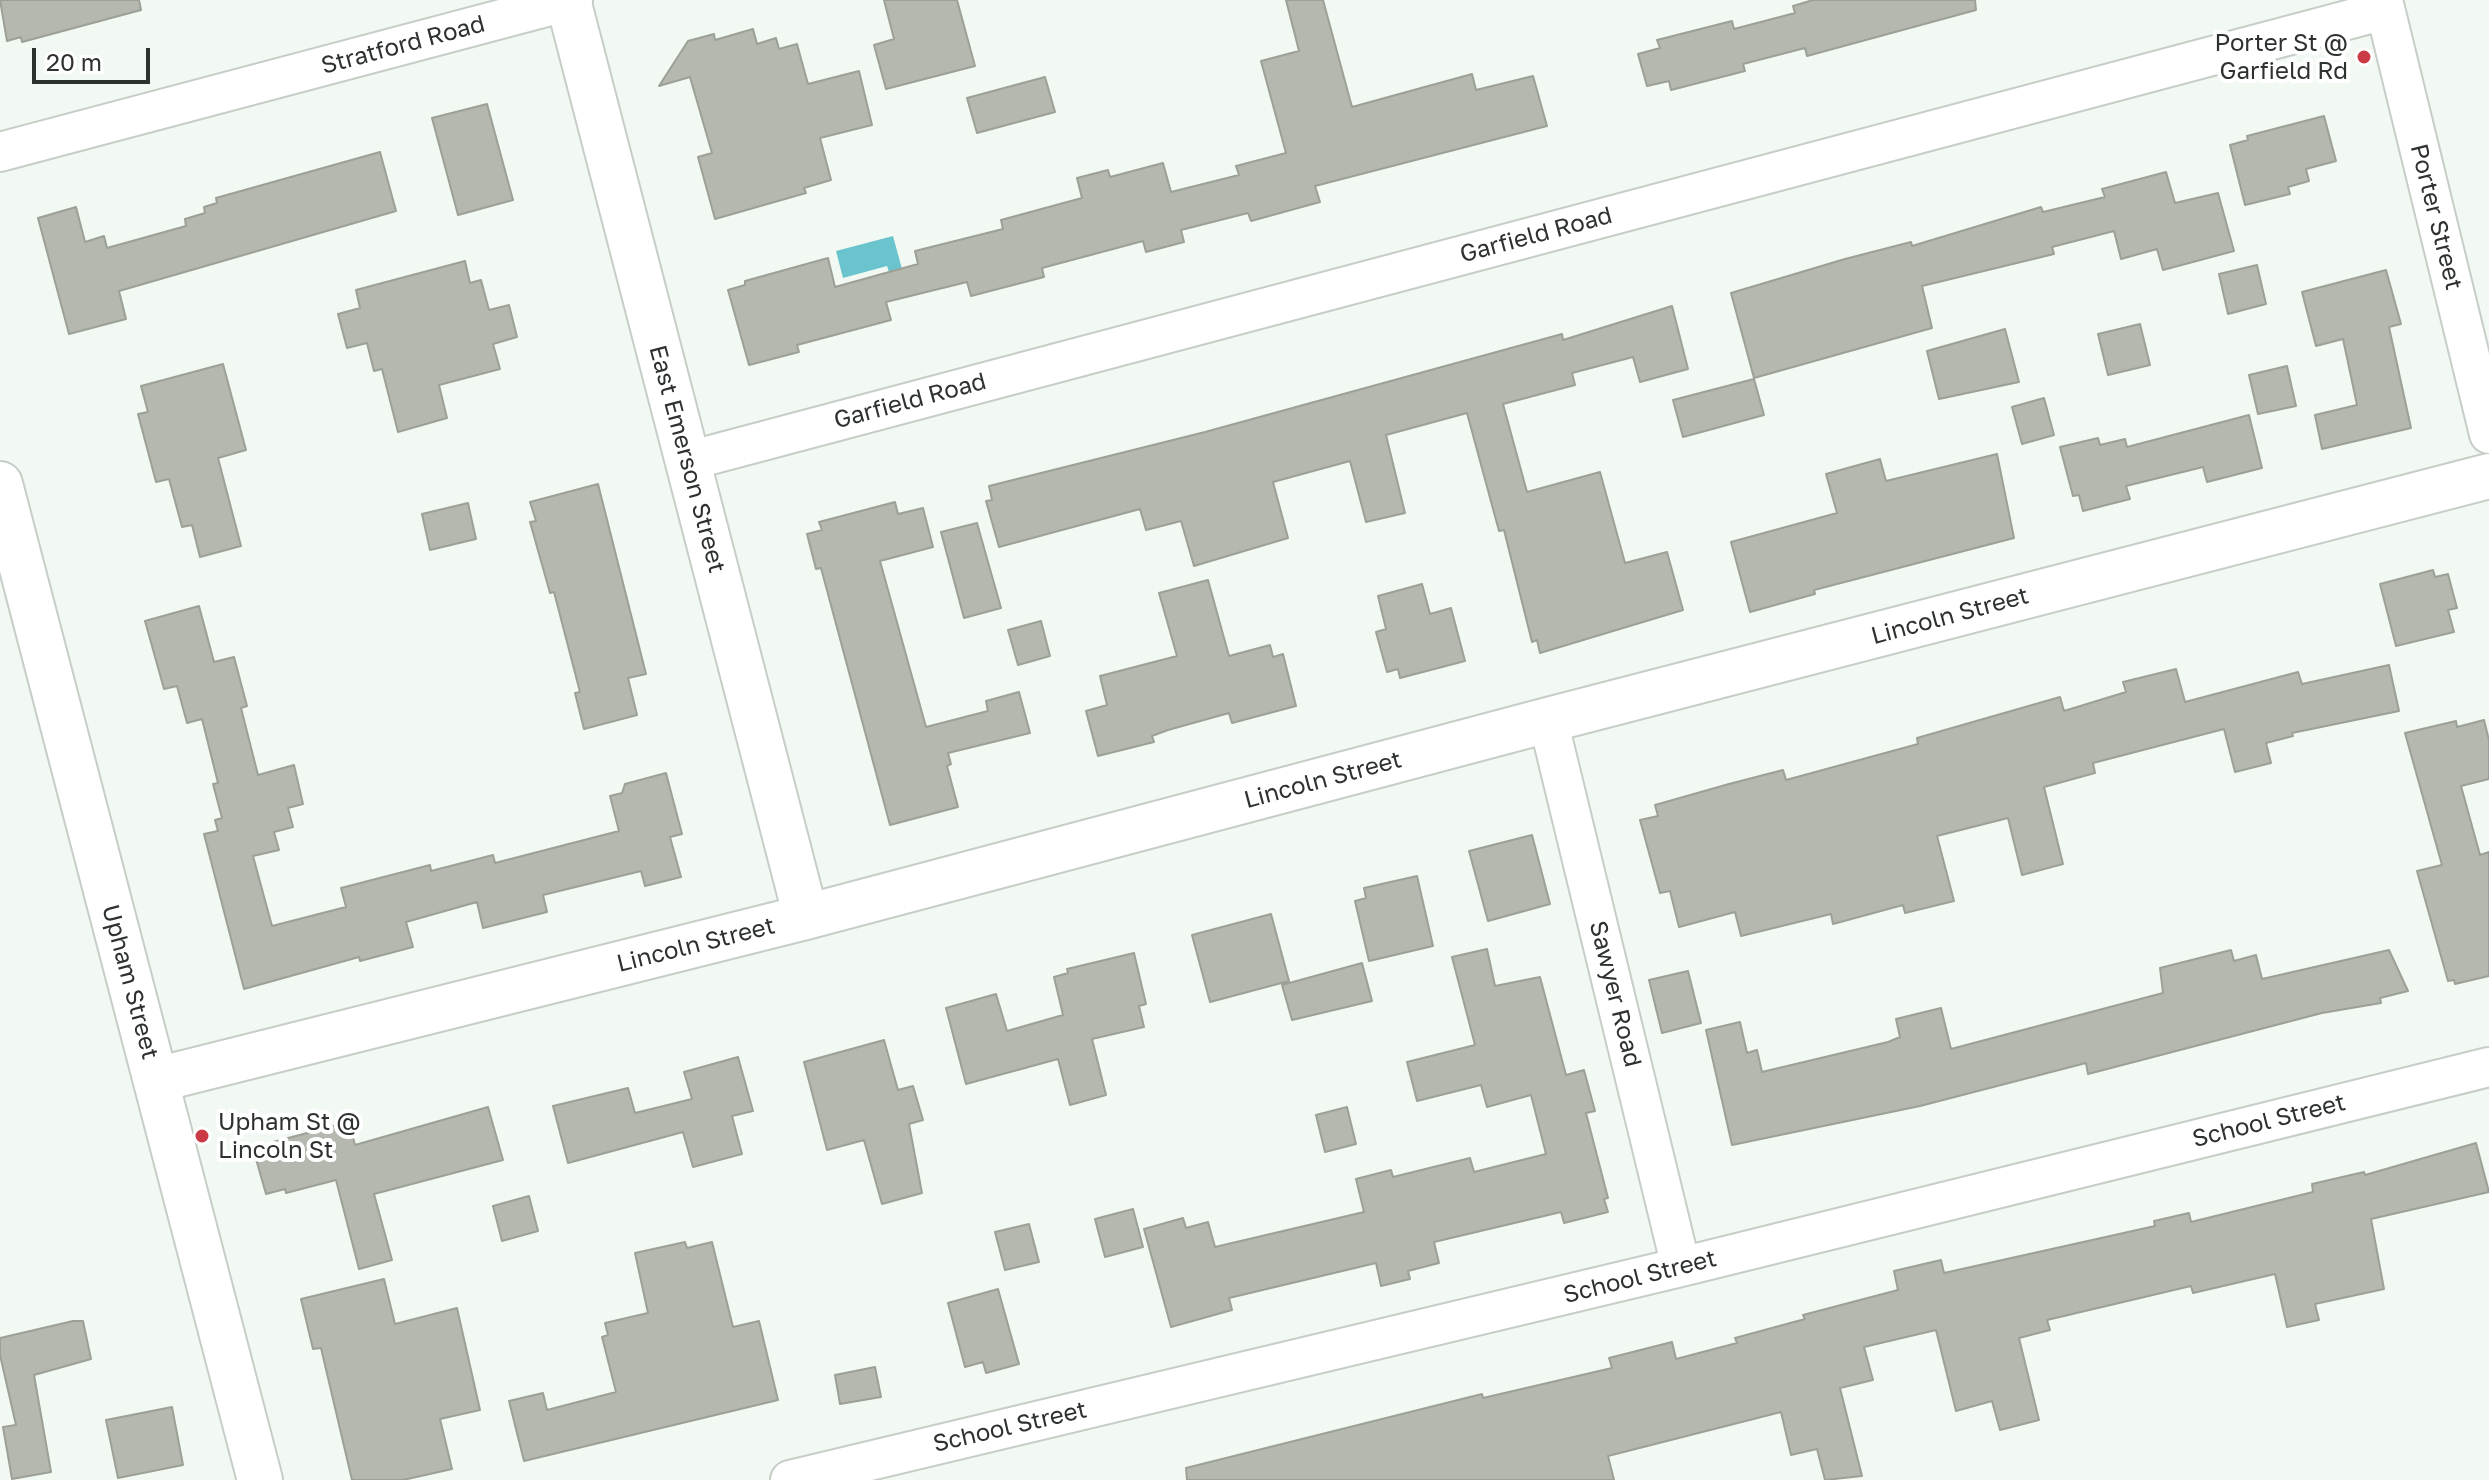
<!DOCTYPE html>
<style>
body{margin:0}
#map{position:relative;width:2489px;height:1480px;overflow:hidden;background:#f1f9f2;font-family:"Golos Text",sans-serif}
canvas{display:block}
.scale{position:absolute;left:32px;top:48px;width:118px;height:36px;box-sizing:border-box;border:4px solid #2e322f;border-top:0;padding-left:10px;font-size:24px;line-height:28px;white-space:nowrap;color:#2e322f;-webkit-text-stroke:6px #fff;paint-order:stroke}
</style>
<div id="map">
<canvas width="2489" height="1480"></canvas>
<div class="scale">20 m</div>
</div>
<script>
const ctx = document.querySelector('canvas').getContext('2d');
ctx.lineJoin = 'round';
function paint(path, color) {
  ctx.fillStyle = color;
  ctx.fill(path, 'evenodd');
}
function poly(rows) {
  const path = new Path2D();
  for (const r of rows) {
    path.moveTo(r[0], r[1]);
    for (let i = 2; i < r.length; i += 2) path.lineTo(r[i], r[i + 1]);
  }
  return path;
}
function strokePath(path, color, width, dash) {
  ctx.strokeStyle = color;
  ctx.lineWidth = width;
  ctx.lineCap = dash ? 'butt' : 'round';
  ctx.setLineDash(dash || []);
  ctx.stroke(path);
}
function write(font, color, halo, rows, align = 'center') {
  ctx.font = font + ' "Golos Text",sans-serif';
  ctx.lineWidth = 8;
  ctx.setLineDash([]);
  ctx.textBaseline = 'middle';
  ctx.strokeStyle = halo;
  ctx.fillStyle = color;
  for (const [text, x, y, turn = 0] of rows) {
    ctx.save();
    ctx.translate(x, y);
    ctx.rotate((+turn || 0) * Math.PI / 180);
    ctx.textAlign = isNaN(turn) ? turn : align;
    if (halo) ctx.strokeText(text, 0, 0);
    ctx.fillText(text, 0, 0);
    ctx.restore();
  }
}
paint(poly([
 [893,236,902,269,889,272,887,266,843,278,836,251]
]), '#6ac4cd');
const building = poly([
 [0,0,139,0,141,10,22,42,21,37,7,41,0,0],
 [884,0,957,0,975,66,886,89,874,45,894,39,884,0],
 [1286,0,1323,0,1352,107,1472,74,1476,90,1533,76,1547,126,1315,186,1320,202,1251,221,1248,213,1181,230,1184,242,1146,252,1143,241,1042,268,1044,277,971,296,967,282,886,302,891,320,797,345,799,352,749,365,728,290,745,285,745,281,828,258,835,287,918,264,915,251,1003,229,1001,220,1082,198,1077,178,1108,170,1110,177,1163,163,1171,192,1239,175,1236,166,1286,153,1261,61,1299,51,1286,0],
 [1813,0,1975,0,1976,10,1807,56,1805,48,1743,64,1745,71,1671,90,1669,81,1647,86,1638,54,1660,48,1657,40,1732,21,1734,29,1795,13,1793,6,1813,0],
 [753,29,757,44,776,38,779,49,797,44,808,84,859,71,872,125,820,138,831,180,804,188,806,193,715,219,698,157,712,153,690,77,659,86,688,41,714,34,715,40,753,29],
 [1045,77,1055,112,977,133,967,98,1045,77],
 [487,104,513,200,458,215,432,118,487,104],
 [2324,116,2336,161,2306,169,2309,181,2288,187,2290,194,2245,205,2230,145,2248,140,2247,136,2324,116],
 [380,152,396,211,119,291,126,319,69,334,38,218,76,207,85,242,104,236,107,248,186,226,185,219,205,213,204,207,217,203,216,198,380,152],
 [2166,172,2175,203,2218,193,2234,251,2163,270,2157,249,2121,259,2114,231,2052,247,2054,254,1922,286,1932,328,1754,378,1731,293,1845,259,1911,242,1912,246,2041,207,2043,212,2105,197,2102,189,2166,172],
 [465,261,470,283,481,280,489,310,509,305,517,337,493,344,500,369,439,385,447,418,398,432,382,369,374,371,367,343,347,348,338,314,360,308,356,290,465,261],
 [2257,265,2266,304,2228,314,2219,274,2257,265],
 [2386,270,2401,324,2389,327,2411,428,2322,449,2315,415,2357,405,2343,339,2316,346,2302,292,2386,270],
 [1672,306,1688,369,1640,382,1633,357,1572,373,1575,385,1503,404,1527,492,1600,472,1625,563,1667,552,1683,610,1540,653,1537,640,1532,642,1504,530,1499,531,1467,413,1386,435,1405,513,1366,522,1350,461,1273,482,1288,538,1194,566,1181,521,1146,530,1140,509,999,547,986,501,992,500,989,486,1205,432,1562,334,1563,340,1672,306],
 [2140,324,2150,365,2108,375,2098,334,2140,324],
 [2005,329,2019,382,1939,399,1927,351,2005,329],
 [223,364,246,450,218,458,241,546,200,557,192,525,182,527,169,479,156,482,138,414,148,412,141,386,223,364],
 [2287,366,2296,406,2258,414,2249,375,2287,366],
 [1754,379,1764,415,1683,437,1673,400,1754,379],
 [2044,398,2054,435,2022,444,2012,407,2044,398],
 [2249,415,2262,468,2207,482,2203,467,2126,486,2130,499,2083,511,2079,495,2073,496,2060,447,2098,438,2100,445,2125,439,2127,447,2249,415],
 [1997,454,2014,538,1814,590,1815,594,1750,612,1731,542,1837,513,1826,474,1880,459,1886,481,1997,454],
 [598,484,646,674,628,678,637,715,584,729,575,693,580,692,554,592,550,593,530,522,536,521,530,502,598,484],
 [895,502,898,514,923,508,933,547,880,561,926,727,988,711,986,701,1019,692,1030,733,948,753,951,764,947,766,958,807,890,825,821,568,816,569,807,534,822,530,819,522,895,502],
 [468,503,476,539,430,550,422,514,468,503],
 [977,523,1001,608,964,618,941,532,977,523],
 [2433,570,2435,577,2448,574,2457,608,2448,610,2454,632,2396,646,2380,584,2433,570],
 [1208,580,1229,656,1270,645,1273,657,1283,654,1296,706,1232,723,1229,713,1168,730,1152,736,1154,742,1098,756,1086,711,1107,705,1100,676,1177,656,1159,593,1208,580],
 [1422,584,1430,614,1451,608,1465,661,1400,678,1398,669,1387,672,1376,632,1386,629,1378,596,1422,584],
 [199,606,214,662,234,657,247,706,241,708,258,775,294,765,303,804,288,808,293,827,274,832,279,850,253,856,272,926,346,907,341,888,430,865,431,871,493,855,495,863,619,831,610,796,622,793,625,784,666,773,682,834,670,837,681,877,645,886,641,871,543,895,547,912,483,928,477,902,406,922,413,947,360,961,359,957,244,989,204,834,218,831,215,820,222,818,213,784,218,783,202,719,187,723,177,686,164,689,145,621,199,606],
 [1041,621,1050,656,1018,665,1008,630,1041,621],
 [2389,665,2399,711,2292,733,2293,736,2266,743,2271,763,2235,772,2224,729,2093,763,2095,773,2044,787,2063,864,2022,875,2008,818,1937,836,1954,901,1905,913,1903,905,1833,924,1831,914,1741,936,1735,912,1679,927,1670,891,1660,893,1640,820,1658,816,1655,805,1729,784,1783,770,1786,780,1918,744,1917,738,2060,697,2064,711,2126,692,2123,682,2176,669,2185,702,2298,672,2302,684,2389,665],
 [2484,720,2489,740,2489,779,2461,786,2480,855,2489,852,2489,976,2455,984,2454,980,2448,981,2417,871,2442,865,2405,733,2456,721,2457,727,2484,720],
 [1532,835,1550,904,1488,921,1469,851,1532,835],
 [1417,876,1433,946,1369,961,1355,901,1366,898,1364,888,1417,876],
 [1271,914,1289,981,1210,1002,1192,935,1271,914],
 [1487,949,1495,986,1540,977,1566,1075,1584,1070,1595,1111,1586,1113,1608,1198,1604,1199,1608,1212,1564,1223,1561,1212,1434,1242,1439,1263,1408,1271,1410,1279,1381,1286,1376,1263,1229,1298,1232,1310,1171,1327,1144,1229,1183,1218,1186,1228,1208,1222,1215,1247,1364,1212,1356,1179,1391,1170,1393,1177,1470,1158,1474,1172,1546,1154,1531,1095,1487,1107,1481,1085,1417,1101,1407,1062,1475,1045,1452,957,1487,949],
 [2231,950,2234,961,2256,955,2262,979,2389,950,2408,991,2380,998,2381,1003,2322,1013,2088,1074,2086,1063,1920,1106,1732,1145,1706,1030,1740,1022,1747,1053,1757,1050,1762,1072,1888,1042,1900,1037,1896,1019,1941,1008,1951,1049,2163,993,2160,968,2231,950],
 [1134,953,1146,1004,1139,1006,1144,1027,1092,1039,1106,1095,1070,1105,1058,1059,966,1084,946,1008,996,994,1007,1031,1063,1015,1054,977,1068,973,1067,969,1134,953],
 [1362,963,1372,1001,1292,1020,1282,985,1362,963],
 [1688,971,1701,1023,1662,1033,1649,980,1688,971],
 [884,1040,898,1090,913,1086,923,1120,909,1124,922,1193,882,1204,864,1140,827,1150,804,1062,884,1040],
 [738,1057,753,1111,732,1116,742,1154,693,1167,683,1132,568,1163,553,1106,628,1088,635,1113,692,1099,684,1072,738,1057],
 [488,1107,503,1160,374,1194,392,1260,359,1269,336,1180,286,1193,285,1189,266,1194,254,1152,274,1147,273,1142,349,1122,355,1145,488,1107],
 [1347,1107,1356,1144,1325,1152,1316,1115,1347,1107],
 [2476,1143,2489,1192,2371,1219,2384,1289,2315,1304,2319,1320,2287,1327,2275,1274,2193,1293,2191,1286,2047,1320,2050,1330,2019,1338,2039,1420,2000,1430,1992,1401,1956,1411,1936,1330,1864,1347,1873,1380,1840,1388,1862,1476,1825,1480,1817,1449,1791,1455,1781,1412,1608,1456,1614,1480,1187,1480,1186,1468,1482,1394,1483,1398,1612,1368,1609,1358,1672,1342,1676,1359,1737,1343,1735,1338,1805,1319,1803,1315,1898,1290,1894,1271,1941,1260,1944,1273,2155,1226,2154,1221,2189,1213,2191,1222,2313,1192,2312,1184,2364,1172,2365,1175,2476,1143],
 [529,1196,538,1231,502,1241,493,1206,529,1196],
 [1133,1209,1143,1247,1105,1257,1095,1219,1133,1209],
 [1029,1224,1039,1262,1005,1270,995,1232,1029,1224],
 [685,1242,687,1248,712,1242,733,1327,759,1321,778,1400,524,1461,509,1401,543,1393,547,1410,616,1392,602,1337,608,1335,605,1323,648,1313,635,1253,685,1242],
 [384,1279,395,1324,457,1308,480,1410,440,1419,452,1469,403,1480,352,1480,321,1348,313,1349,301,1299,384,1279],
 [998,1289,1019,1364,986,1373,983,1362,965,1367,948,1303,998,1289],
 [73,1321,83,1321,91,1359,34,1375,51,1472,12,1479,3,1427,16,1425,0,1355,0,1338,73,1321],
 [875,1367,881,1397,840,1404,835,1375,875,1367],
 [172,1407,183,1465,118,1478,106,1420,172,1407]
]);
paint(building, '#b4b8ae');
strokePath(building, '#9ca097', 2);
const minor = poly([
 [2383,0,2489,434],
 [0,152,573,0],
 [688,461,2385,10],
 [1548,720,1681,1267],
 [790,1480,1681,1267,2489,1067]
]);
const tertiary = poly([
 [568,0,806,917],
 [156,1080,806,917,1548,720,2489,476]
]);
const secondary = poly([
 [0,484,260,1480]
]);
strokePath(minor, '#c6cec7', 42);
strokePath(tertiary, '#c6cec7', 48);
strokePath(secondary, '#c6cec7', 48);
strokePath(minor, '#fff', 38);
strokePath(tertiary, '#fff', 44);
strokePath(secondary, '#fff', 44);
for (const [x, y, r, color] of [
 [2364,57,8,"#cb3b46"],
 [202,1136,8,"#cb3b46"]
]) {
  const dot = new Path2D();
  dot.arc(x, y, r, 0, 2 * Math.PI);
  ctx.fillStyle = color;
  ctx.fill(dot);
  strokePath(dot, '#fff', 3);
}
write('24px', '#2e322f', '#fff', [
 ["Porter St @",2348,43],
 ["Garfield Rd",2348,71],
 ["Upham St @",218,1122,"left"],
 ["Lincoln St",218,1150,"left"]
], 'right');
write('24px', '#2e322f', '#fff', [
 ["Stratford Road",403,45,-15],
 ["Porter Street",2436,217,76],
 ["Garfield Road",1536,235,-15],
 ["Garfield Road",910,401,-15],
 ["East Emerson Street",687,459,75],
 ["Lincoln Street",1950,616,-15],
 ["Lincoln Street",1323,780,-15],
 ["Lincoln Street",696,945,-14],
 ["Upham Street",130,982,75],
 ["Sawyer Road",1615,994,76],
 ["School Street",2269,1121,-14],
 ["School Street",1640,1277,-14],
 ["School Street",1010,1427,-13]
]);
</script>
